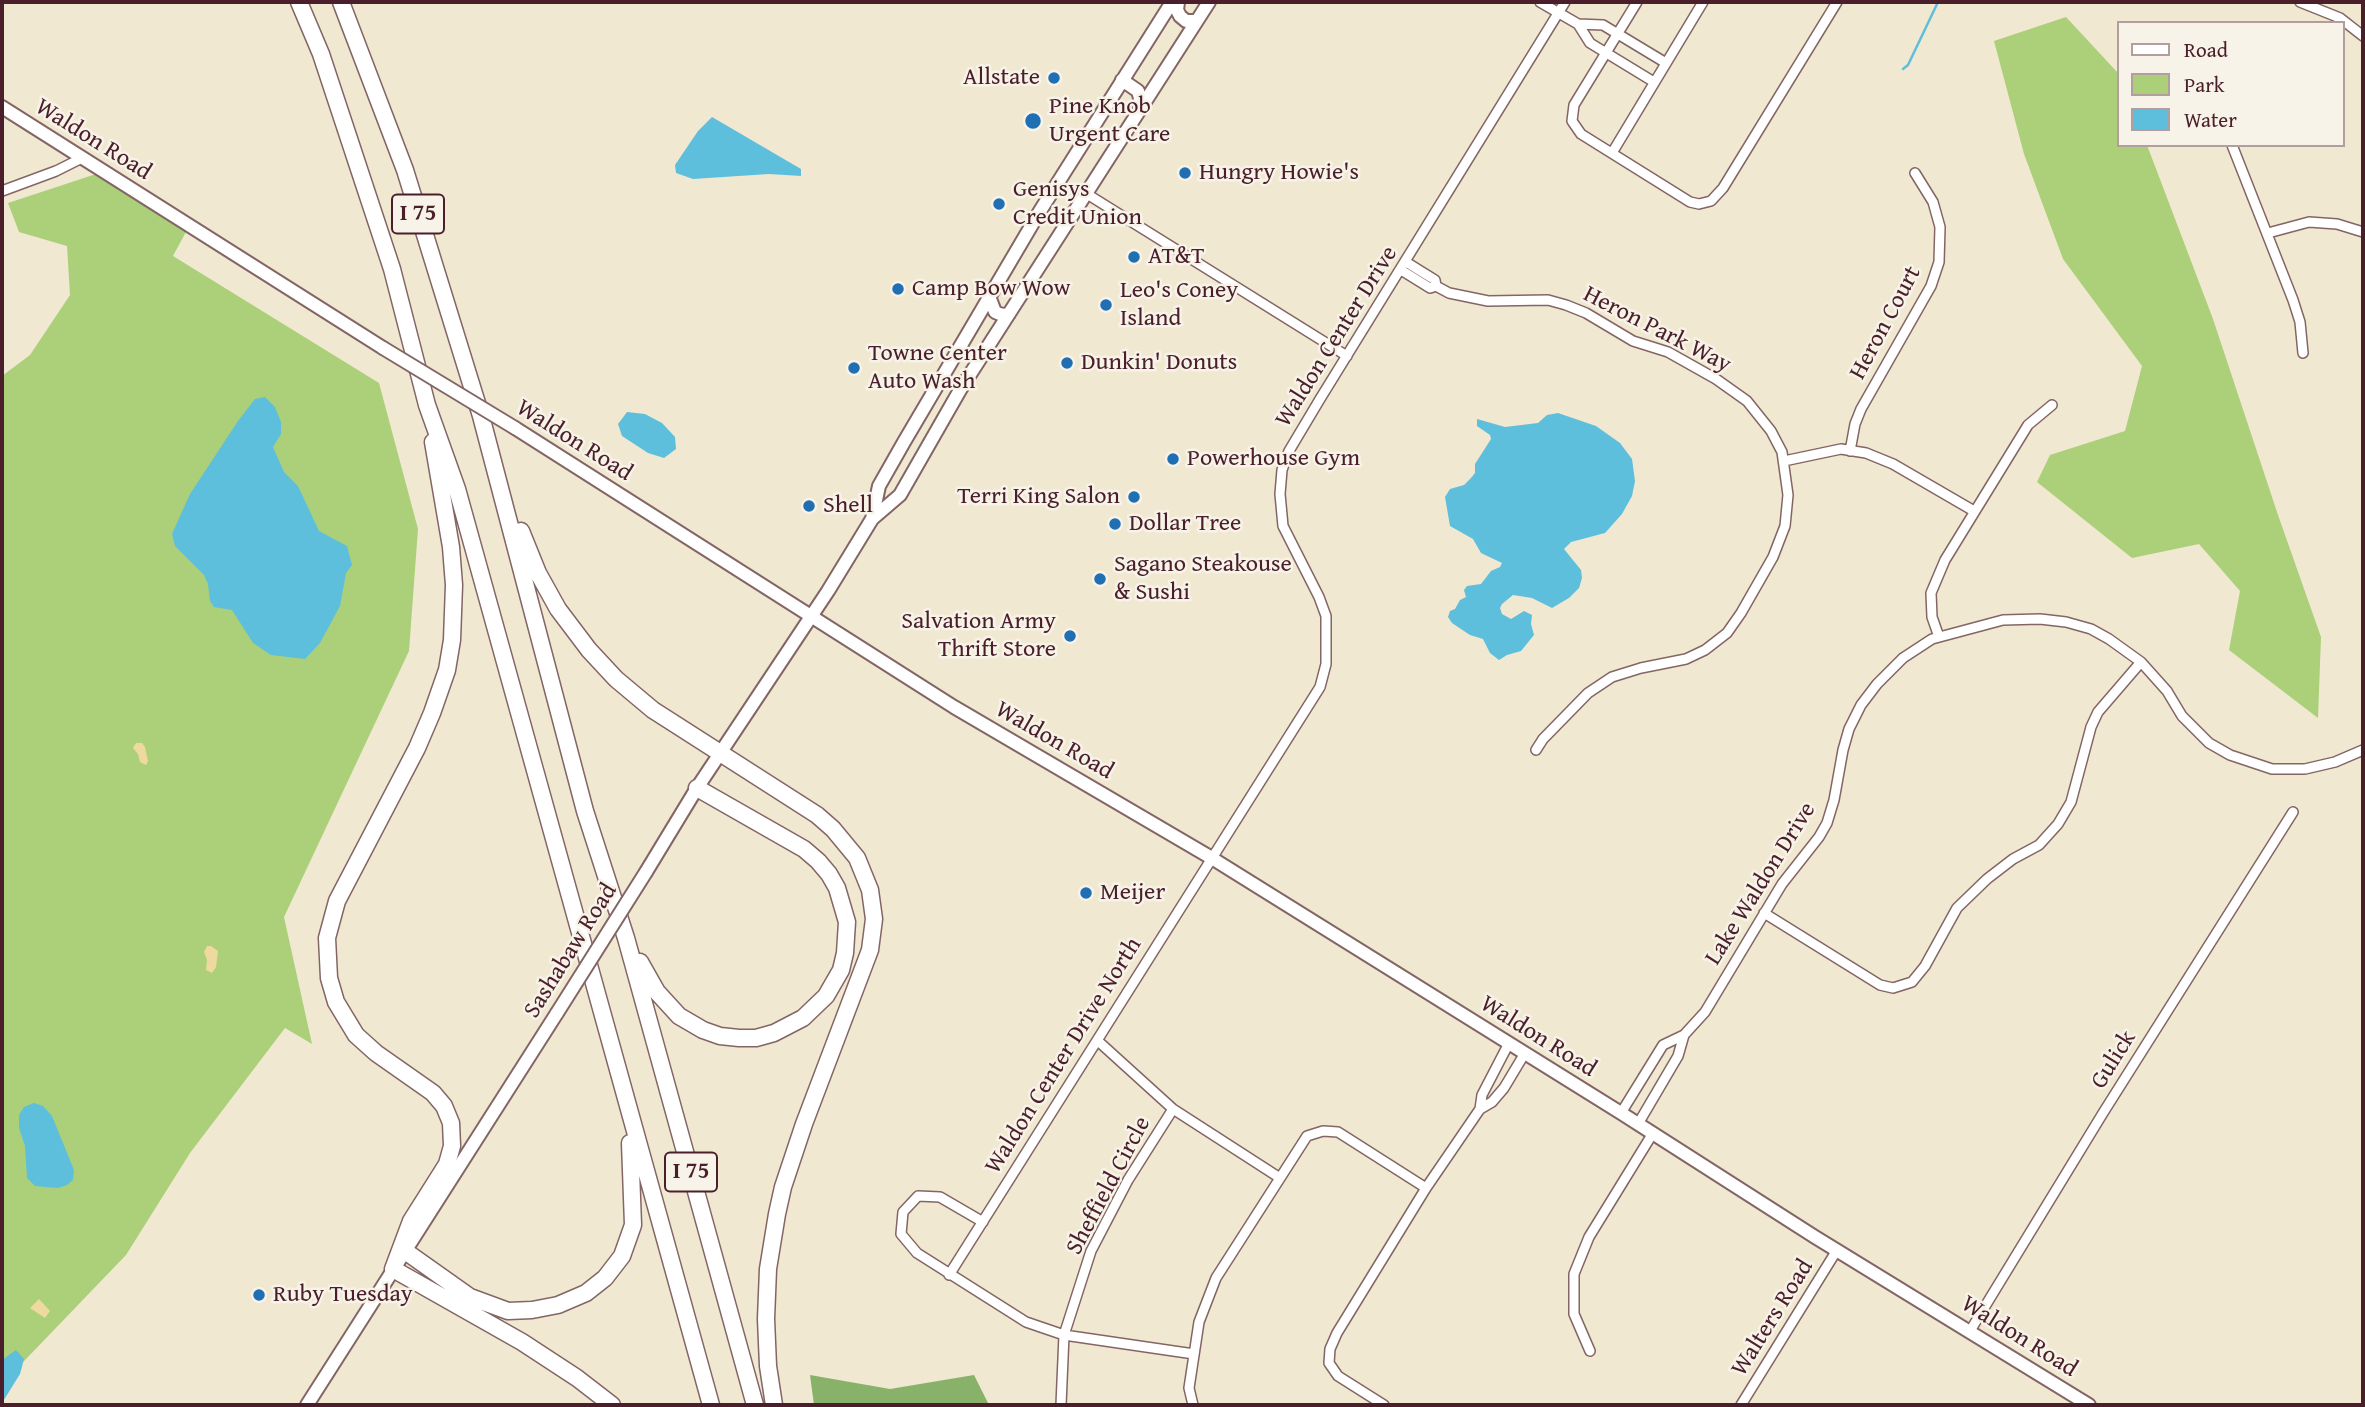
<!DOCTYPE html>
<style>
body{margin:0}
#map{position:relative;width:2365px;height:1407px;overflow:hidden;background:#f1e8d1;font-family:"Gentium Book Plus",serif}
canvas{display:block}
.frame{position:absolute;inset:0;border:4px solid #4a1f2b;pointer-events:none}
.legend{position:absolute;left:2117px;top:21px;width:228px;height:126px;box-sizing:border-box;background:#f7f3e8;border:2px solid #b29e9c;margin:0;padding:9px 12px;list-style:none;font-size:21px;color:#4a1f2b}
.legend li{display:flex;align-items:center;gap:14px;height:35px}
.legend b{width:35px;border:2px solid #b29e9c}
</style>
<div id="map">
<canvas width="2365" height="1407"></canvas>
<div class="frame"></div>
<ul class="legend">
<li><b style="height:9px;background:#fff"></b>Road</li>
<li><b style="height:19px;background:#abd079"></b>Park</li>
<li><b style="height:19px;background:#5dbfdb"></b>Water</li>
</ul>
</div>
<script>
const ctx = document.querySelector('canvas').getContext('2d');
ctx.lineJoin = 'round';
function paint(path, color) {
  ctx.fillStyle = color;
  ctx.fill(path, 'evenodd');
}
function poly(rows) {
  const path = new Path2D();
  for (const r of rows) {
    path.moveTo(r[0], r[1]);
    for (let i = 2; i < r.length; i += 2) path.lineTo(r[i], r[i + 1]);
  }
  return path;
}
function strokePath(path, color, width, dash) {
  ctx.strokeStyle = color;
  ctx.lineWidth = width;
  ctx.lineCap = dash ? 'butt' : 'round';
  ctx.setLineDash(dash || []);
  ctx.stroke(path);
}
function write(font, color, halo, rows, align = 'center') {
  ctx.font = font + ' "Gentium Book Plus",serif';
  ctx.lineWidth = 5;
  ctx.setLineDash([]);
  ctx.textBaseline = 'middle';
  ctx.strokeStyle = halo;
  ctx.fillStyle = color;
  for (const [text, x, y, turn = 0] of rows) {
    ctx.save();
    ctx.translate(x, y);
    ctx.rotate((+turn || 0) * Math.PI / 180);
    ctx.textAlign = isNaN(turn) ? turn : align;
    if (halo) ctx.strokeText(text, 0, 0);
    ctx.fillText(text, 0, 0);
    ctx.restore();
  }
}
paint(poly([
 [2066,17,2118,73,2118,145,2147,145,2213,319,2278,515,2321,637,2318,718,2229,650,2240,591,2199,544,2132,558,2037,482,2050,455,2125,431,2142,366,2063,259,2024,154,1994,41],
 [96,174,187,230,173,256,379,383,418,529,409,651,284,917,312,1044,285,1028,190,1153,126,1255,2,1384,2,376,30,355,70,295,67,246,19,232,8,203]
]), '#abd079');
paint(poly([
 [810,1375,890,1389,974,1375,989,1405,814,1405]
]), '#88b269');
paint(poly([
 [136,743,142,743,145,747,148,761,146,765,140,762,138,754,133,748],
 [207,946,211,946,218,951,216,967,212,973,206,970,207,960,204,952],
 [39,1299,50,1311,45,1318,30,1308]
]), '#eeda9e');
paint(poly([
 [712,117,801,169,801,176,769,174,693,179,676,173,675,165,698,131],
 [265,397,275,407,281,422,281,434,273,447,284,472,298,486,319,531,347,546,352,565,346,573,340,606,320,643,305,659,271,655,253,643,232,610,214,607,210,601,208,584,204,575,175,546,172,534,190,494,238,421,255,399],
 [627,412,645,414,662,423,675,437,676,449,664,458,648,453,622,436,618,424],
 [1558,413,1596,426,1620,443,1632,459,1635,481,1632,496,1622,514,1605,533,1571,542,1564,549,1581,570,1582,578,1579,588,1569,598,1552,608,1532,598,1513,595,1502,604,1500,608,1502,614,1511,619,1524,611,1532,615,1531,624,1534,635,1521,651,1507,655,1499,660,1490,653,1483,639,1470,635,1452,623,1448,617,1450,611,1455,609,1460,600,1466,597,1464,590,1467,586,1481,584,1491,571,1500,567,1502,563,1481,553,1473,539,1450,526,1445,497,1450,489,1464,485,1471,478,1475,473,1475,464,1491,439,1490,435,1477,426,1477,419,1505,427,1538,423,1547,415],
 [34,1103,43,1106,52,1116,74,1170,73,1180,67,1185,58,1188,35,1186,27,1178,25,1146,19,1128,19,1115,24,1107],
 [16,1350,24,1359,20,1374,2,1403,2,1360]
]), '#5dbfdb');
strokePath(poly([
 [1903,69,1908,65,1938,2]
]), '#5dbfdb', 2.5);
const street = poly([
 [1540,2,1578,24,1603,25,1666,63],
 [1637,2,1574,105,1572,121,1581,134,1690,202,1699,204,1711,201,1723,188,1837,2],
 [2300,2,2340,18,2363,36],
 [1578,24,1590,43,1654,82],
 [2232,145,2293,300,2300,322,2303,353],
 [1612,153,1703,2],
 [2,191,56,171,82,158],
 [1087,194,1347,356],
 [2268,233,2309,222,2337,224,2363,232],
 [1401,270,1430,288,1436,286,1435,280,1406,262],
 [1436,286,1449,293,1488,301,1548,300,1566,305,1586,313,1633,341,1668,352,1716,379,1747,401,1771,431,1782,452,1788,495,1785,526,1773,557,1741,613,1727,633,1705,650,1686,659,1641,668,1612,677,1588,693,1543,739,1536,750],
 [1850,451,1855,424,1861,409,1931,286,1939,262,1940,227,1933,202,1915,173],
 [1784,461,1841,449,1866,453,1893,464,1974,511],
 [1939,637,1932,617,1931,593,1945,560,2028,425,2052,405],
 [1764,913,1880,985,1893,988,1912,982,1925,966,1957,908,1987,879,2013,859,2039,845,2058,824,2071,802,2091,727,2098,712,2141,662],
 [1684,1035,1705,1012,1782,884,1819,837,1827,823,1834,800,1843,750,1849,729,1861,705,1877,684,1903,658,1932,639,2003,620,2040,619,2066,622,2091,629,2109,639,2141,662,2167,691,2182,716,2209,743,2230,755,2272,769,2305,769,2335,762,2363,750],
 [1098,1041,1173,1109,1280,1178],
 [1509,1043,1482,1095,1480,1109,1492,1102,1504,1088,1525,1053],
 [1621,1113,1663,1045,1684,1035,1678,1056,1638,1124],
 [983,1222,940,1197,918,1196,903,1212,901,1234,917,1253,1026,1322,1064,1335,1194,1354],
 [949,1275,1320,687,1326,664,1326,616,1319,597,1283,526,1280,494,1282,470,1289,451,1320,399,1565,2],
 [1970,1331,2103,1113,2293,812],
 [1590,1351,1574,1314,1574,1274,1589,1237,1653,1133],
 [1061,1405,1064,1335,1091,1251,1128,1180,1173,1109],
 [1193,1405,1189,1388,1199,1322,1216,1278,1307,1136,1323,1131,1338,1132,1426,1188],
 [1384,1405,1338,1376,1329,1363,1330,1349,1337,1333,1426,1188,1480,1109],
 [1741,1405,1837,1250]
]);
const secondary = poly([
 [1178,2,1177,10,1180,16,1186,21,1196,21],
 [1122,80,1138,91,1140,98,1139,111],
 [2,107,383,348],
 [989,296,995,312,1002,315,1009,314],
 [515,428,954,707,1210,857,1621,1113,1815,1237,2089,1405],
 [872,519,879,486,904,442,1040,211,1172,2],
 [646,872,697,788,828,591,872,519,900,495,960,390,1209,2],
 [307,1405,557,1013]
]);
const highway = poly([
 [299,2,321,54,392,269,427,405,457,489,711,1405],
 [341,2,405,170,481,416,585,811,626,938,755,1405],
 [433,442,451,547,454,585,452,640,447,670,432,713,417,748,337,901,327,938,329,978,336,1002,356,1035,376,1053,433,1093,444,1106,451,1123,452,1146,447,1164,411,1221,393,1269,522,1342,577,1378,612,1405],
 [521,531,538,573,558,609,589,650,616,679,653,710,817,815,833,829,857,858,870,890,874,919,870,950,804,1124,783,1187,777,1214,768,1269,766,1319,768,1366,774,1405],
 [640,962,657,992,679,1016,703,1030,720,1036,739,1038,756,1038,774,1033,803,1018,826,996,841,970,845,953,847,922,837,888,829,874,818,861,804,849,697,788],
 [405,1251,470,1297,508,1311,532,1310,558,1305,586,1293,605,1278,622,1256,633,1225,630,1143]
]);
strokePath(street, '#846565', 12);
strokePath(secondary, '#846565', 16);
strokePath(highway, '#846565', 19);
strokePath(street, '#fff', 9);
strokePath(secondary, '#fff', 12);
strokePath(highway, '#fff', 16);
const secondaryBridge = poly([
 [383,348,515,428],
 [557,1013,646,872]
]);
strokePath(secondaryBridge, '#846565', 16, []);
strokePath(secondaryBridge, '#fff', 12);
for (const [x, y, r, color] of [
 [1054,78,7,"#1f6fb2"],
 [1033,121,9,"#1f6fb2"],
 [1185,173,7,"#1f6fb2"],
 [999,204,7,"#1f6fb2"],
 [1134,257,7,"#1f6fb2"],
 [898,289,7,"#1f6fb2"],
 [1106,305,7,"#1f6fb2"],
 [1067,363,7,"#1f6fb2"],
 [854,368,7,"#1f6fb2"],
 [1173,459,7,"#1f6fb2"],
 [1134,497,7,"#1f6fb2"],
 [809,506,7,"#1f6fb2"],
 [1115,524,7,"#1f6fb2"],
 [1100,579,7,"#1f6fb2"],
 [1070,636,7,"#1f6fb2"],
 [1086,893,7,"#1f6fb2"],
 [259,1295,7,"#1f6fb2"]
]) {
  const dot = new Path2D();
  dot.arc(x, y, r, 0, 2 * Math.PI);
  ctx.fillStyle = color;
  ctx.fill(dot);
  strokePath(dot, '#f7f3e8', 2.5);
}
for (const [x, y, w] of [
 [418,214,52],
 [691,1172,52]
]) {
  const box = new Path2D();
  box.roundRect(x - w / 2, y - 19.5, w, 39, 5);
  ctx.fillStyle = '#f7f3e8';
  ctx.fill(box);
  strokePath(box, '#4a1f2b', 2);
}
write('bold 23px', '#4a1f2b', null, [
 ["I 75",418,214],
 ["I 75",691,1172]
]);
write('24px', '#4a1f2b', '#f7f3e8', [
 ["Allstate",1040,78,"right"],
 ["Pine Knob",1049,107],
 ["Urgent Care",1049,135],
 ["Hungry Howie's",1199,173],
 ["Genisys",1013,190],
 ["Credit Union",1013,218],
 ["AT&T",1148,257],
 ["Camp Bow Wow",912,289],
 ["Leo's Coney",1120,291],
 ["Island",1120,319],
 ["Towne Center",868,354],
 ["Auto Wash",868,382],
 ["Dunkin' Donuts",1081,363],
 ["Powerhouse Gym",1187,459],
 ["Terri King Salon",1120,497,"right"],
 ["Shell",823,506],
 ["Dollar Tree",1129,524],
 ["Sagano Steakouse",1114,565],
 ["& Sushi",1114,593],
 ["Salvation Army",1056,622,"right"],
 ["Thrift Store",1056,650,"right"],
 ["Meijer",1100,893],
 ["Ruby Tuesday",273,1295]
], 'left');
write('24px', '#4a1f2b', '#f7f3e8', [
 ["Waldon Road",93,140,32],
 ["Heron Court",1886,323,-62],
 ["Heron Park Way",1657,330,27],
 ["Waldon Center Drive",1337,337,-58],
 ["Waldon Road",574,441,32],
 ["Waldon Road",1054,741,30],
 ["Lake Waldon Drive",1761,884,-58],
 ["Sashabaw Road",571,951,-58],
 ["Waldon Road",1538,1037,32],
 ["Waldon Center Drive North",1064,1056,-58],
 ["Gulick",2114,1060,-58],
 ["Sheffield Circle",1109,1186,-62],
 ["Walters Road",1773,1318,-58],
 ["Waldon Road",2019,1337,32]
]);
</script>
